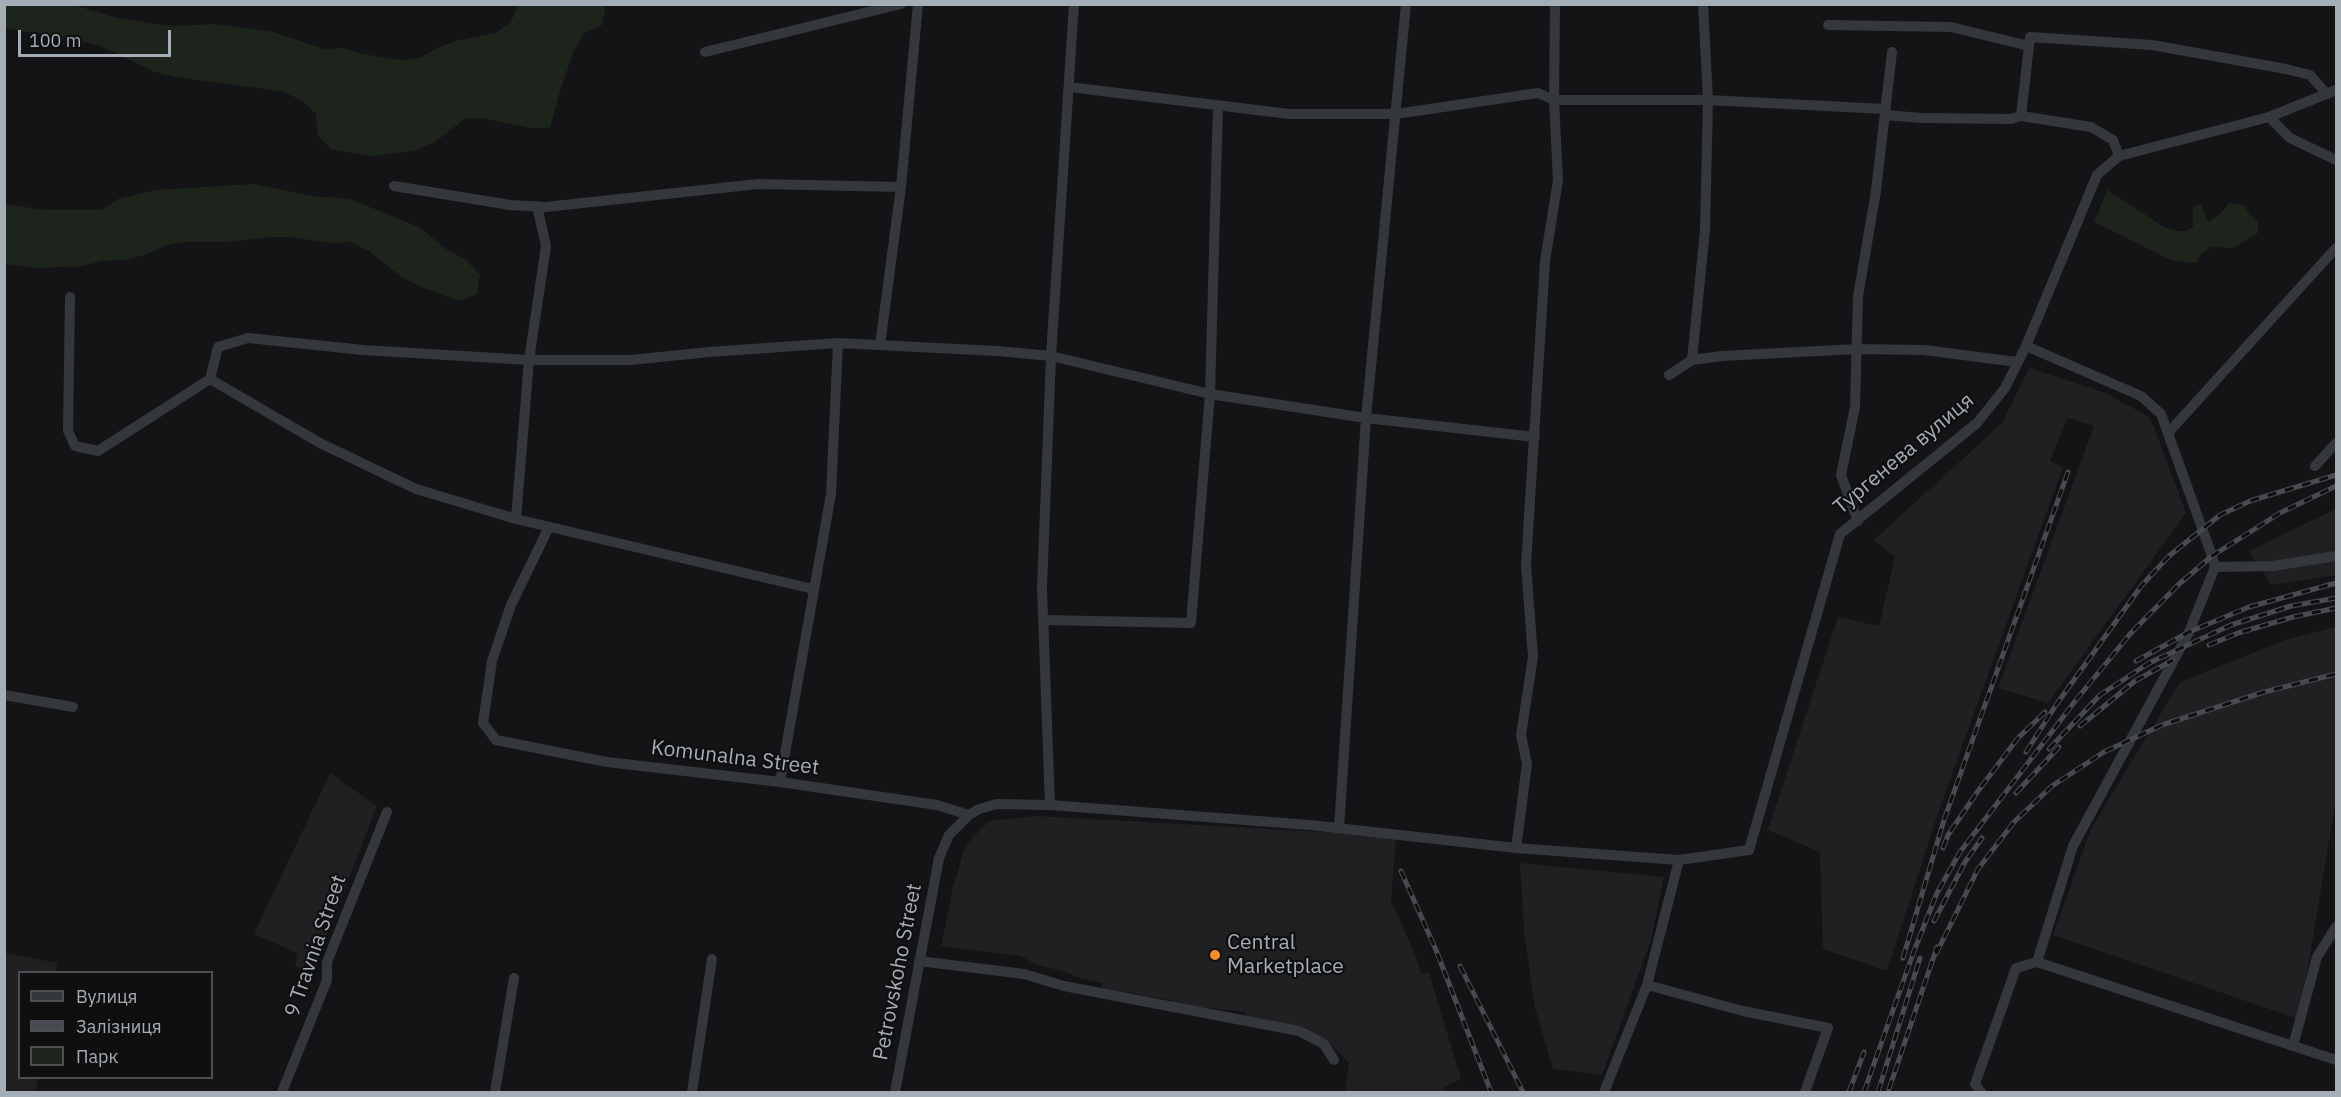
<!DOCTYPE html>
<meta charset="utf-8">
<style>
body{margin:0}
#map{position:relative;width:2341px;height:1097px;overflow:hidden;background:#141416;font-family:"IBM Plex Sans",sans-serif}
canvas{display:block}
.frame{position:absolute;inset:0;border:6px solid #a5adb6;pointer-events:none}
.legend{position:absolute;left:18px;top:971px;width:195px;height:108px;box-sizing:border-box;background:#0f0f10;border:2px solid #4b4e52;margin:0;padding:8px 10px;list-style:none;font-size:18px;color:#a5adb6}
.legend li{display:flex;align-items:center;gap:12px;height:30px}
.legend b{width:30px;border:2px solid #4b4e52}
.scale{position:absolute;left:18px;top:30px;width:153px;height:27px;box-sizing:border-box;border:3px solid #a5adb6;border-top:0;padding-left:8px;font-size:18px;line-height:21px;white-space:nowrap;color:#a5adb6;-webkit-text-stroke:4px #0f0f10;paint-order:stroke}
</style>
<div id="map">
<canvas width="2341" height="1097"></canvas>
<div class="frame"></div>
<ul class="legend">
<li><b style="height:8px;background:#34373b"></b>Вулиця</li>
<li><b style="height:8px;background:#474b50"></b>Залізниця</li>
<li><b style="height:16px;background:#1c241c"></b>Парк</li>
</ul>
<div class="scale">100 m</div>
</div>
<script>
const ctx = document.querySelector('canvas').getContext('2d');
ctx.lineJoin = 'round';
function paint(path, color) {
  ctx.fillStyle = color;
  ctx.fill(path, 'evenodd');
}
function poly(rows) {
  const path = new Path2D();
  for (const r of rows) {
    path.moveTo(r[0], r[1]);
    for (let i = 2; i < r.length; i += 2) path.lineTo(r[i], r[i + 1]);
  }
  return path;
}
function strokePath(path, color, width, dash) {
  ctx.strokeStyle = color;
  ctx.lineWidth = width;
  ctx.lineCap = dash ? 'butt' : 'round';
  ctx.setLineDash(dash || []);
  ctx.stroke(path);
}
function write(font, color, halo, rows, align = 'center') {
  ctx.font = font + ' "IBM Plex Sans",sans-serif';
  ctx.lineWidth = 4.5;
  ctx.setLineDash([]);
  ctx.textBaseline = 'middle';
  ctx.strokeStyle = halo;
  ctx.fillStyle = color;
  for (const [text, x, y, turn = 0] of rows) {
    ctx.save();
    ctx.translate(x, y);
    ctx.rotate((+turn || 0) * Math.PI / 180);
    ctx.textAlign = isNaN(turn) ? turn : align;
    if (halo) ctx.strokeText(text, 0, 0);
    ctx.fillText(text, 0, 0);
    ctx.restore();
  }
}
paint(poly([
 [2029,368,2106,393,2147,416,2154,427,2186,513,2048,703,1998,688,2094,426,2067,418,2050,461,2063,467,1939,810,1887,971,1823,949,1820,852,1768,830,1838,617,1879,626,1895,557,1874,540,2002,423],
 [2336,509,2336,575,2272,585,2249,551],
 [2336,627,2336,799,2308,968,2296,1018,2053,935,2091,829,2180,682,2285,640],
 [330,773,377,806,311,975,295,966,297,953,254,934],
 [1036,816,1396,836,1391,901,1415,954,1421,974,1429,973,1461,1079,1444,1087,1446,1092,1345,1092,1349,1063,1327,1040,1308,1034,1307,1028,1246,1020,1245,1012,1171,1004,1171,1000,1102,988,1103,983,1082,979,1066,972,1038,965,1020,956,941,946,953,888,965,846,989,821],
 [1520,863,1664,877,1651,940,1602,1075,1553,1069,1535,1008,1524,931],
 [5,953,58,963,56,972,20,972,20,1078,38,1078,35,1092,5,1092]
]), '#202023');
paint(poly([
 [5,4,74,5,117,18,155,24,175,26,213,24,270,31,324,49,344,48,363,54,400,60,420,58,437,48,456,41,496,33,511,22,518,5,606,5,602,25,584,33,574,51,561,88,550,128,530,128,487,119,466,118,435,142,415,151,373,156,332,150,318,136,316,114,301,100,281,91,174,77,155,72,98,45,59,36,5,29],
 [254,184,311,196,350,199,419,227,449,251,466,260,480,275,477,294,459,301,419,286,401,277,369,251,351,242,330,243,291,237,270,237,227,242,184,242,164,246,145,255,125,260,103,261,82,266,38,268,5,264,5,204,44,210,101,210,118,199,157,190],
 [2107,190,2166,228,2179,231,2187,231,2193,227,2193,207,2201,204,2208,222,2221,213,2229,203,2243,205,2258,223,2258,233,2233,248,2211,247,2200,255,2197,262,2192,263,2171,260,2094,222]
]), '#1c241c');
strokePath(poly([
 [1828,25,1951,27,2029,46],
 [705,52,901,4],
 [1069,87,1289,114,1396,114,1538,93,1554,100,1708,100,1885,109],
 [1885,115,1922,118,2011,119,2021,116,2091,127,2113,140,2119,156],
 [2021,116,2030,37,2152,45,2286,69,2310,75,2327,94],
 [2269,117,2290,138,2336,160],
 [394,186,510,205,546,207,758,184,901,187],
 [70,297,68,431,75,446,98,451,210,379,218,347,248,338,363,350,529,360,631,360,709,352,838,343,997,351,1051,356,1210,394,1366,418,1535,437],
 [880,345,901,187,918,4],
 [2026,346,2141,396,2161,414,2212,556,2215,567,2189,632,2073,846,2037,962,2336,1060],
 [1692,360,1705,230,1708,100,1703,4],
 [1669,375,1692,360,1722,356,1857,349,1924,350,2017,362],
 [210,379,320,443,416,489,516,519,813,589],
 [2169,432,2336,248],
 [2315,466,2336,443],
 [516,519,529,360,546,246,537,206],
 [1858,521,1841,475,1855,407,1858,296,1876,191,1892,52],
 [549,527,511,605,492,661,483,723,496,740,607,762,780,782,937,805,969,815],
 [2215,567,2273,566,2336,556],
 [1043,620,1191,623,1210,394,1218,105],
 [4,695,73,707],
 [780,782,831,494,838,343],
 [1050,805,1042,588,1051,356,1074,4],
 [1339,828,1366,418,1406,4],
 [1516,848,1527,764,1521,735,1533,657,1526,565,1545,261,1558,180,1554,100,1555,4],
 [919,961,1024,974,1064,986,1299,1031,1324,1044,1334,1060],
 [1647,985,1743,1011,1828,1028,1805,1092],
 [2293,1046,2317,957,2336,927],
 [282,1092,327,980,327,962,387,812],
 [495,1092,514,978],
 [692,1092,712,959],
 [895,1092,939,858,949,835,969,815,979,809,997,804,1050,805,1310,825,1516,848,1679,860,1749,850,1840,534,1977,423,2005,388,2026,346,2097,175,2119,156,2269,117,2336,90],
 [1604,1092,1647,985,1679,860],
 [1981,1092,1975,1084,2016,968,2037,962]
]), '#34373b', 10);
const rail = poly([
 [2209,645,2238,633,2293,617,2336,608],
 [2136,661,2189,632,2249,607,2336,583],
 [2080,726,2135,681,2173,660],
 [2049,749,2100,695,2149,663,2231,625,2291,606,2336,598],
 [2026,752,2056,705,2119,617,2142,585,2169,556,2220,515,2250,501,2336,475],
 [2016,793,2059,747],
 [1943,848,1948,835,1978,791,2018,738,2045,712],
 [1401,871,1436,950,1491,1092],
 [1934,921,1965,862,1982,838],
 [1936,954,1978,869,2014,822,2052,786,2104,752,2162,725,2264,692,2336,674],
 [1903,958,1944,820,2068,472],
 [1460,966,1523,1092],
 [1889,1089,1937,947],
 [1849,1092,1864,1052],
 [1864,1092,1914,951,1937,893,1960,852,2076,700,2130,634,2179,584,2212,556,2280,513,2336,486],
 [1878,1092,1920,958]
]);
strokePath(rail, '#474b50', 5);
strokePath(rail, '#0f0f10', 3, [9]);
for (const [x, y, r, color] of [
 [1215,955,6,"#f98d29"]
]) {
  const dot = new Path2D();
  dot.arc(x, y, r, 0, 2 * Math.PI);
  ctx.fillStyle = color;
  ctx.fill(dot);
  strokePath(dot, '#0f0f10', 2);
}
write('21px', '#a5adb6', '#0f0f10', [
 ["Тургенева вулиця",1904,454,-40],
 ["Komunalna Street",735,758,7],
 ["9 Travnia Street",316,946,-71],
 ["Petrovskoho Street",898,972,-79]
]);
write('21px', '#a5adb6', '#0f0f10', [
 ["Central",1227,943],
 ["Marketplace",1227,967]
], 'left');
</script>
